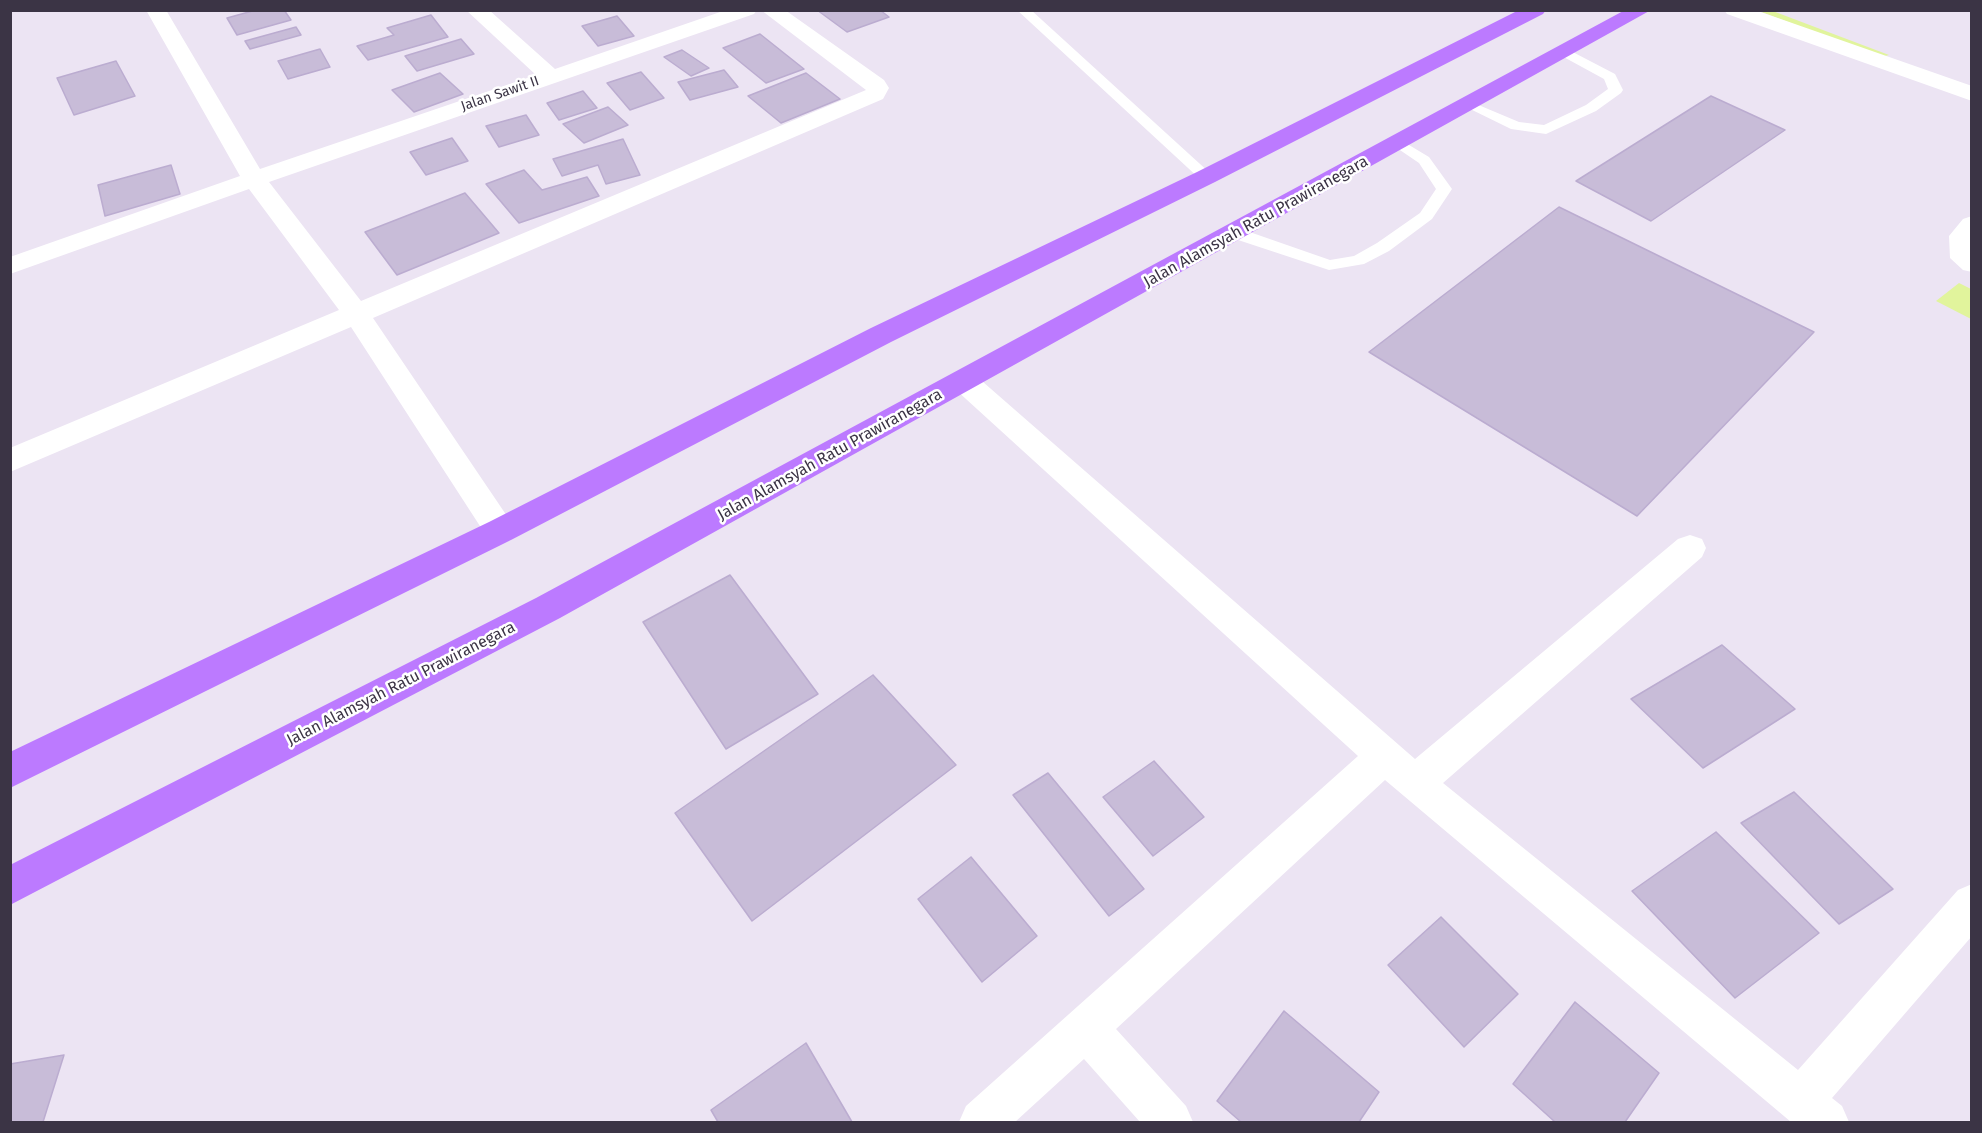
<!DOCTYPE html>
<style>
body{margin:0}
#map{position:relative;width:1982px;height:1133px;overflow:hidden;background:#ece4f3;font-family:"Fira Sans",sans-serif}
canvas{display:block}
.frame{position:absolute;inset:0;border:12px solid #3b3445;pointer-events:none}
</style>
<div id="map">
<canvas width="1982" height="1133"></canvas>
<div class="frame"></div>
</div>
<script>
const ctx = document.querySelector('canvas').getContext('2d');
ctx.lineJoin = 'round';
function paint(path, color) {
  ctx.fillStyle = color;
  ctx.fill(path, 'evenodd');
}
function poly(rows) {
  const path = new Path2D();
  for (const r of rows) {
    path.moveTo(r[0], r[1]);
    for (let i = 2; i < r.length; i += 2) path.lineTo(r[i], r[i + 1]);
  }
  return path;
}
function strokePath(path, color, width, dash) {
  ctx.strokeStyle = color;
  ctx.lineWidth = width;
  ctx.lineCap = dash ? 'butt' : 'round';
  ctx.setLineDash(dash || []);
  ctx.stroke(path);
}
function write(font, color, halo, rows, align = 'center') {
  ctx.font = font + ' "Fira Sans",sans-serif';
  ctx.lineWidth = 5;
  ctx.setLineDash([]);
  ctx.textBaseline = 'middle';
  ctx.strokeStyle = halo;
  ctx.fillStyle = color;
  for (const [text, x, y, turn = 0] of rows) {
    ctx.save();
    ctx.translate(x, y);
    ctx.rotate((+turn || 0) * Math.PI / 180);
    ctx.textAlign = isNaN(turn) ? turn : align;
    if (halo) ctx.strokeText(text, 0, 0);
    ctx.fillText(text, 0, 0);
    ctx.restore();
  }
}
paint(poly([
 [1959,283,1971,289,1971,319,1936,301]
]), '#e1f49c');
paint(poly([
 [1756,10,1770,10,1889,55,1881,57,1756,10]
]), '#e1f49c');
const building = poly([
 [256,10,284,10,291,20,237,35,227,18,256,10],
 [817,10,880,10,889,17,847,32,817,10],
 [431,15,448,37,368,60,357,46,394,35,387,28,431,15],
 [617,16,634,36,598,46,582,26,617,16],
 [296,27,301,35,250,49,245,41,296,27],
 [760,34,804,69,766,83,723,48,760,34],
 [461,39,474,54,417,71,405,56,461,39],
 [320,49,330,67,288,79,278,61,320,49],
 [682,50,709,68,691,76,664,57,682,50],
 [116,61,135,96,74,115,57,78,116,61],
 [724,70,738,87,690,100,678,82,724,70],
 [641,72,664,98,630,110,607,83,641,72],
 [440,73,463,94,414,112,392,90,440,73],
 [806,73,840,99,781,123,748,96,806,73],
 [583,91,597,108,559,120,547,103,583,91],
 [1711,96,1785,130,1651,221,1576,181,1711,96],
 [608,107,628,125,584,143,563,124,608,107],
 [526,115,539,135,499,147,486,126,526,115],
 [452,138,468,161,426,175,410,152,452,138],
 [623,139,640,175,606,184,598,165,562,176,553,159,623,139],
 [171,165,180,194,105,216,98,185,171,165],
 [524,170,542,190,587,177,599,196,519,223,486,184,524,170],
 [465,193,499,233,397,275,365,232,465,193],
 [1559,207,1814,332,1637,516,1369,352,1559,207],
 [730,575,818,694,726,749,643,622,730,575],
 [1722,645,1795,709,1703,768,1631,699,1722,645],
 [873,675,956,765,752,921,675,813,873,675],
 [1154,761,1204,817,1153,856,1103,797,1154,761],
 [1048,773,1144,889,1109,916,1013,795,1048,773],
 [1794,792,1893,889,1839,924,1741,823,1794,792],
 [1716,832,1819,933,1735,998,1632,891,1716,832],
 [971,857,1037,936,982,982,918,899,971,857],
 [1441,917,1518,994,1464,1047,1388,965,1441,917],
 [1575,1002,1659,1073,1625,1122,1555,1122,1513,1084,1575,1002],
 [1284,1011,1379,1092,1359,1122,1241,1122,1217,1101,1284,1011],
 [806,1043,852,1122,718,1122,711,1110,806,1043],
 [64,1055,43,1122,10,1122,10,1064,64,1055]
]);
paint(building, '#c8bcd8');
strokePath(building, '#bbacd0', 1.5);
paint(poly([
 [1017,10,1031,10,1211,174,1214,177,1211,180,1201,180,1017,10],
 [1565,48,1615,74,1623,90,1621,93,1596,111,1546,134,1511,129,1462,105,1469,101,1519,122,1544,125,1586,105,1608,89,1604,79,1560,55,1560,49,1565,48],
 [1399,139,1429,157,1452,189,1432,219,1389,251,1364,264,1329,270,1229,237,1227,233,1229,229,1241,229,1330,260,1354,256,1377,243,1420,213,1436,189,1419,163,1394,146,1392,143,1394,140,1399,139]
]), '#fff');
paint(poly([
 [146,10,166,10,260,169,536,75,466,10,489,10,555,69,726,10,757,10,754,14,269,182,361,301,866,90,761,10,785,10,884,80,889,88,883,99,373,318,511,522,516,531,511,540,500,544,489,540,351,327,10,472,10,448,339,310,249,189,10,274,10,257,240,176,146,10],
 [1724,10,1755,10,1972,86,1972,101,1727,14,1724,10],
 [1972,216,1972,272,1963,270,1950,258,1949,236,1963,219,1972,216],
 [965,372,975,375,1415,759,1678,539,1690,535,1702,539,1706,548,1702,557,1443,783,1798,1070,1958,890,1972,884,1972,936,1832,1098,1842,1106,1849,1122,1791,1122,1385,780,1116,1029,1186,1106,1193,1122,1140,1122,1084,1059,1015,1122,959,1122,966,1106,1358,756,955,389,951,382,955,375,965,372]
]), '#fff');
paint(poly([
 [1519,10,1546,10,1543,14,1215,182,891,342,511,540,10,788,10,752,489,522,871,328,1197,172,1519,10],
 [1625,10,1651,10,560,618,10,905,10,865,536,598,1625,10]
]), '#bc7aff');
write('14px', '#3b3445', '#fff', [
 ["Jalan Sawit II",500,94,-19]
]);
write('16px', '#3b3445', '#fff', [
 ["Jalan Alamsyah Ratu Prawiranegara",1256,222,-29],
 ["Jalan Alamsyah Ratu Prawiranegara",830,455,-29],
 ["Jalan Alamsyah Ratu Prawiranegara",401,684,-27]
]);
</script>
